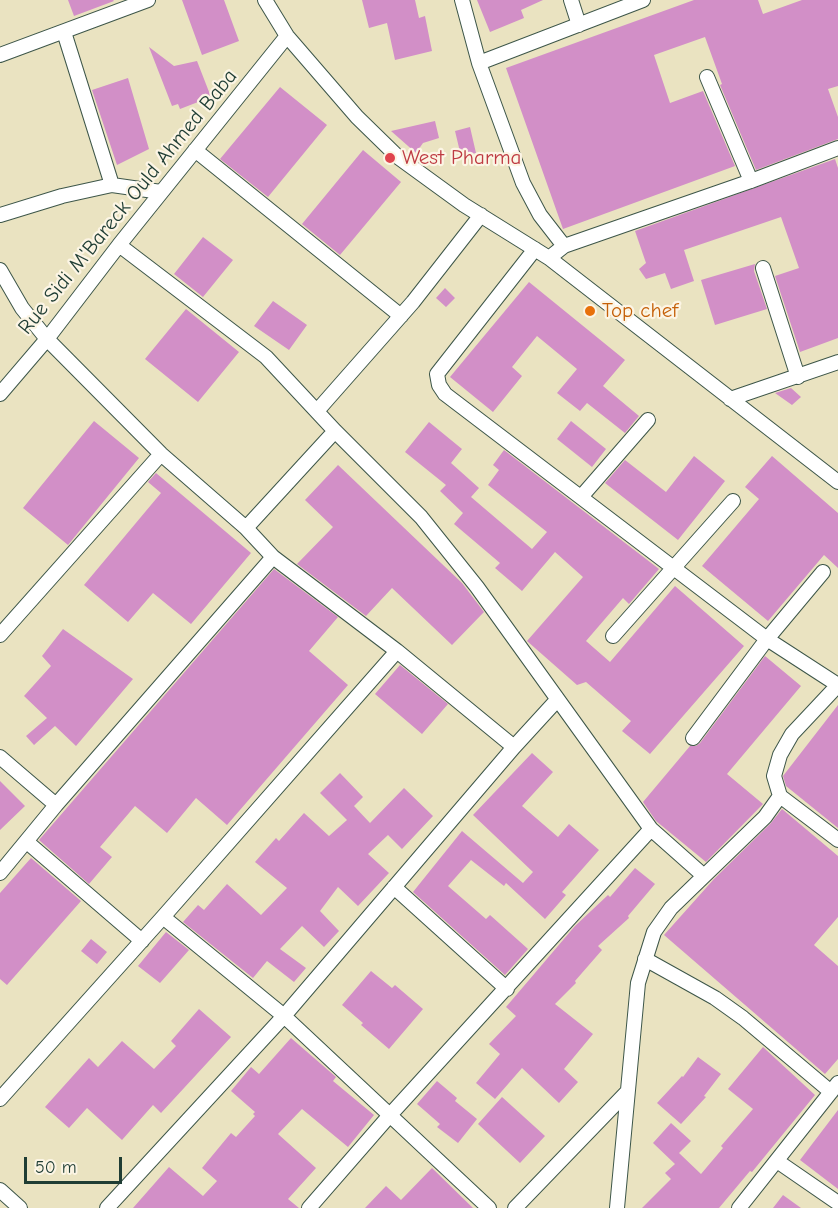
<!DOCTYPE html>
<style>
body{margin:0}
#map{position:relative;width:838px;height:1208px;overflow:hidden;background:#eae3c1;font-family:"Comic Neue",sans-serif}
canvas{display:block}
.scale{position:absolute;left:24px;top:1157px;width:98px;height:27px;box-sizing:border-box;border:3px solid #1f3d34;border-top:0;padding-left:8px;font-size:18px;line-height:21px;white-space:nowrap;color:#1f3d34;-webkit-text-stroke:4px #fcf5e5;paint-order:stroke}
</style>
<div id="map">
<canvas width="838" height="1208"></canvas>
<div class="scale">50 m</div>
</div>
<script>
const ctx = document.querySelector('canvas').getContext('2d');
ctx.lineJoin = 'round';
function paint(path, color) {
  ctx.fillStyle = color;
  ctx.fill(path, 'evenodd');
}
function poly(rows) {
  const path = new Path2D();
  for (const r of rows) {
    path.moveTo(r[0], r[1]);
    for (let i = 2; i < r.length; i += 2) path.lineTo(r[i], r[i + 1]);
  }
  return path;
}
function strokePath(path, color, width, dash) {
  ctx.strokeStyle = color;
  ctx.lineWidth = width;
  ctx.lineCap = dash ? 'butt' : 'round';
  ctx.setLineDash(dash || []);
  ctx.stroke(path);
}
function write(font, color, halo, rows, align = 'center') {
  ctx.font = font + ' "Comic Neue",sans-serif';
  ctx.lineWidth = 4.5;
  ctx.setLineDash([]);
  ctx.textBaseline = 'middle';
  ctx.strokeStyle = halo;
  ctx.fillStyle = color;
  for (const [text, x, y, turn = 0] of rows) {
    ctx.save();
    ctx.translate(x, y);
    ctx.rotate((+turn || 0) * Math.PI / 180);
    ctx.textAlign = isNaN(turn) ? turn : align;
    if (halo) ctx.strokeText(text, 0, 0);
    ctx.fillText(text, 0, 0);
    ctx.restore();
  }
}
paint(poly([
 [68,0,113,0,114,1,74,16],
 [182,0,224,0,239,41,202,55],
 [362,0,415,0,419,18,425,16,432,51,395,60,387,23,369,28],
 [477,0,543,0,521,10,524,18,490,32],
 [694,0,758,0,763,14,802,0,838,0,838,86,828,89,838,117,838,139,756,170,720,85,722,84,705,37,654,55,670,103,703,91,735,166,563,229,506,68],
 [149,47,174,66,197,61,211,97,180,109,178,104,172,106],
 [128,78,149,149,117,165,92,90],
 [280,87,327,125,268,197,220,159],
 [435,121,439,138,423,143,416,153,391,131],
 [470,127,476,153,461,156,455,131],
 [363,150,401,182,340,255,302,224],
 [835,159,838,168,838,338,800,352,775,276,799,268,781,217,684,250,694,281,671,289,665,273,646,279,639,269,646,263,635,231],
 [203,237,233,260,203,297,174,274],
 [755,264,754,271,767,309,715,325,701,280],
 [529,282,625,360,603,386,639,416,625,433,587,403,580,411,557,393,577,369,537,336,512,367,522,376,493,412,450,377],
 [445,288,455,298,446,307,436,298],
 [273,301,307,325,289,350,254,326],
 [186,309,239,352,198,402,145,359],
 [791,388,801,397,792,405,775,393],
 [94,421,139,458,68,545,23,508],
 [571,421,606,449,592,467,557,439],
 [429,422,462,449,451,463,479,488,471,497,532,549,547,532,488,485,499,470,493,465,504,450,659,569,629,604,623,598,586,641,610,662,675,586,744,646,650,754,622,731,631,721,586,682,577,685,527,641,583,577,555,552,522,591,495,568,500,563,454,524,463,513,440,491,446,485,405,452],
 [694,456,725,481,678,540,605,483,625,460,666,492],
 [772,456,838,513,838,568,824,555,768,621,702,566,759,499,745,487],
 [338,465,462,583,484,612,452,645,392,588,366,616,297,564,333,527,305,500],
 [156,473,251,553,191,624,153,593,128,622,84,585,161,493,148,482],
 [274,569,338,617,309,651,348,685,227,825,196,798,167,833,135,806,100,847,112,857,89,884,39,840],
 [63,629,133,679,76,746,55,726,34,745,26,736,47,718,24,696,51,666,42,656],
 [765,656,801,686,727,774,763,804,706,862,656,821,643,802,690,746,696,746,700,743],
 [400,665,448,704,422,734,375,694],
 [838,705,838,828,786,786,783,776],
 [532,753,553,772,522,806,558,837,569,824,599,850,562,892,566,895,545,919,506,883,504,886,471,860,448,886,486,919,490,915,528,949,505,975,413,892,462,831,523,883,533,872,473,815],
 [340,773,363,797,354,806,370,823,404,788,433,816,402,849,388,835,368,854,389,873,358,906,338,887,320,911,339,931,324,947,302,926,280,949,306,968,294,982,267,961,253,978,183,922,198,905,204,910,227,884,261,915,287,888,255,862,276,838,279,841,304,813,329,836,347,820,320,793],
 [0,781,25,806,0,830],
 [782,809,838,856,838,917,814,945,838,966,838,1059,825,1074,664,935,714,879,771,823],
 [31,858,81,901,7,985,0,979,0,893],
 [635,868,655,884,628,916,629,918,598,946,602,950,575,981,576,983,555,1004,593,1034,564,1069,578,1082,559,1103,522,1068,495,1099,476,1083,500,1054,489,1044,516,1016,506,1007,575,926,608,895,610,897],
 [166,932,189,950,160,983,138,966],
 [91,939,107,952,97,964,81,951],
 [371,971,392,988,395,985,423,1009,389,1049,361,1025,363,1023,342,1005],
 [199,1009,231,1037,161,1113,153,1105,122,1140,87,1108,69,1128,45,1107,89,1058,98,1067,122,1041,154,1069,176,1046,171,1041],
 [291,1038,336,1077,333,1081,374,1115,348,1147,302,1109,278,1134,316,1168,288,1199,299,1208,133,1208,169,1167,203,1196,217,1181,202,1168,231,1133,236,1137,255,1116,253,1114,255,1112,231,1091,251,1067,259,1074],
 [763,1047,815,1095,752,1172,750,1171,719,1208,642,1208,671,1179,665,1173,675,1164,653,1143,671,1123,691,1141,679,1153,701,1174,723,1148,721,1146,753,1109,728,1089],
 [698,1057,721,1074,704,1096,706,1097,681,1124,657,1103,682,1076,683,1077],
 [437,1081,457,1098,455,1101,477,1119,458,1143,437,1127,440,1124,417,1104],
 [502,1097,545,1136,520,1163,478,1124],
 [838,1110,838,1189,800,1160],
 [432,1168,473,1208,365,1208,386,1186,401,1200],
 [783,1195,801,1208,773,1208]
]), '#d28fc7');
const minor = poly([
 [265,0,287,36,357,117,398,157,464,205,549,258,838,482],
 [462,0,479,63,523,183,540,215,564,246],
 [571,0,579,25],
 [64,32,112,185],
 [0,55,148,0],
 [479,63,643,0],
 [707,77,751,181],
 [195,150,401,316],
 [0,215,62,196,112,185,161,192],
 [119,245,266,357,335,431,421,517,477,587,651,829,704,876],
 [535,249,437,374,439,385,445,394,767,639,838,685],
 [549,258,564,246,751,181,838,148],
 [763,268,798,377],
 [0,270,22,308,47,339,161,454,246,528,273,557,397,651,514,747],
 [0,394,47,339,119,245,287,36],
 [730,399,838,362],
 [317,411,413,302,481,215],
 [581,497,648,420],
 [246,528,335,431],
 [0,635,161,454],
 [613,636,733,501],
 [838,685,792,734,780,755,774,776,780,796,838,840],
 [693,738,767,639,823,572],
 [0,757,56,805],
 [27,842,142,941],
 [0,873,56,805,273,557],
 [394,887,507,989],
 [163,917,284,1016,489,1208],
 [645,959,715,998,743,1018,831,1092],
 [0,1099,163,917,397,651],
 [777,1161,838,1203],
 [0,1190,20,1208],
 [107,1208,284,1016,514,747,557,700],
 [309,1208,390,1115,651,829],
 [515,1208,627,1092],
 [617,1208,638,983,654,932,671,908,765,817,780,796],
 [739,1208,838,1083]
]);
strokePath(minor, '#3d5649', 16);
strokePath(minor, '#fff', 14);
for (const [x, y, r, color] of [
 [390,158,6,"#e0444e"],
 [590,311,6,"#e8710a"]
]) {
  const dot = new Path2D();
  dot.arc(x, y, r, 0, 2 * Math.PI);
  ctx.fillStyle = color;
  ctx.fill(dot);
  strokePath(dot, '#fcf5e5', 2);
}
write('21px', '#be3a42', '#fcf5e5', [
 ["West Pharma",402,158]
], 'left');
write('21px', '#1f3d34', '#fcf5e5', [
 ["Rue Sidi M'Bareck Ould Ahmed Baba",128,202,-51]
]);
write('21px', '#c56008', '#fcf5e5', [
 ["Top chef",602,311]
], 'left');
</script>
